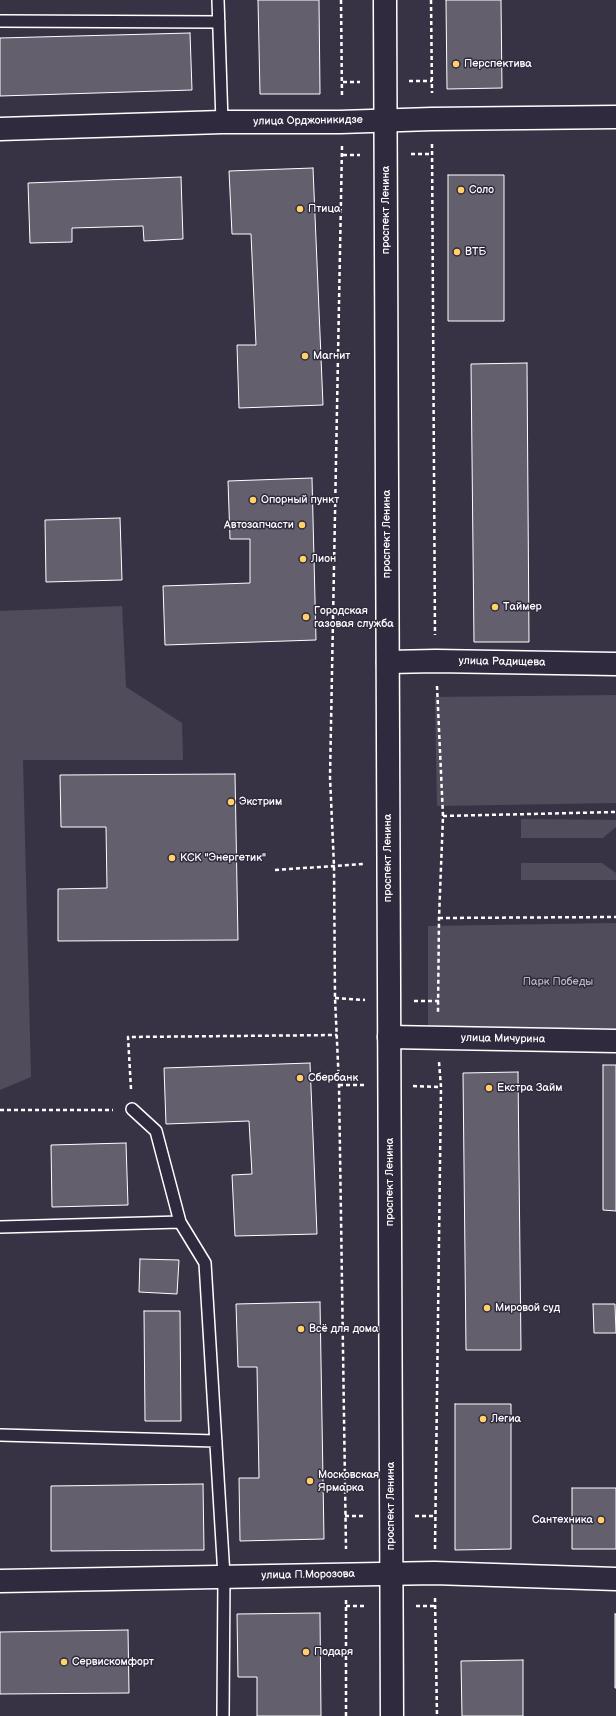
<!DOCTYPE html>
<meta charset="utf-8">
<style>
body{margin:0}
canvas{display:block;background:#373345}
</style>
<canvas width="616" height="1716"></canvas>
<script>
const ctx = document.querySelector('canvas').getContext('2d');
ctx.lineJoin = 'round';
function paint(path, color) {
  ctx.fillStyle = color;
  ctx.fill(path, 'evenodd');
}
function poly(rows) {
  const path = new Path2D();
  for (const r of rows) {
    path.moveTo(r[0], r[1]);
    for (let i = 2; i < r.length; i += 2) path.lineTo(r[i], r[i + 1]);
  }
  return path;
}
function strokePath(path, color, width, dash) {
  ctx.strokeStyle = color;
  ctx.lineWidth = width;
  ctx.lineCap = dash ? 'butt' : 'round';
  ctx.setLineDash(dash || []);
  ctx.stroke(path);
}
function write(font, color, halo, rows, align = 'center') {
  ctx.font = font + ' "Balsamiq Sans",sans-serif';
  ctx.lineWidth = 3;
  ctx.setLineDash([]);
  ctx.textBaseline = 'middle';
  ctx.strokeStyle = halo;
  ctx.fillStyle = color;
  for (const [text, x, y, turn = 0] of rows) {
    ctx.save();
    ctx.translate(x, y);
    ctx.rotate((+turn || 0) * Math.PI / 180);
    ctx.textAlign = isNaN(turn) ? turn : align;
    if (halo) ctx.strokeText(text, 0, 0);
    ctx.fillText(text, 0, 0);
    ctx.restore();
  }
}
paint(poly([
 [122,606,126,687,182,723,183,760,23,760,31,1077,0,1090,0,611],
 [616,695,616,803,437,806,435,697],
 [521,819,616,820,616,827,603,838,521,838],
 [521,863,602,863,616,873,616,880,521,880],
 [616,923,616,1040,428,1039,428,926]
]), '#514c5c');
const building = poly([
 [258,0,319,0,320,94,260,94,258,0],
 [446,0,501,0,502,88,447,89,446,0],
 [190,33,192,90,0,96,0,38,190,33],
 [313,168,323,405,239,408,237,345,256,345,251,234,232,234,229,171,313,168],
 [448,175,504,175,504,321,448,321,448,175],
 [181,177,183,239,144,241,143,226,72,228,72,242,30,243,28,183,181,177],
 [527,363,529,642,474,642,471,364,527,363],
 [312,478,316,640,165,645,163,586,250,583,250,539,230,539,228,481,312,478],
 [120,518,122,580,46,582,45,520,120,518],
 [235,774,238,940,58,941,58,889,107,888,106,827,61,827,60,775,235,774],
 [310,1063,317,1234,235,1236,232,1175,252,1174,249,1121,166,1124,164,1068,310,1063],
 [603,1065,616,1065,616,1211,603,1210,603,1065],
 [518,1072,521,1350,466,1350,463,1073,518,1072],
 [126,1143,128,1205,52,1207,51,1145,126,1143],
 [140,1259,179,1260,177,1294,139,1292,140,1259],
 [320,1302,324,1539,240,1541,239,1478,259,1478,257,1367,238,1367,236,1304,320,1302],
 [593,1304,615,1304,616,1333,594,1333,593,1304],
 [144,1311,180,1311,181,1421,145,1421,144,1311],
 [455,1404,511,1404,511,1549,455,1550,455,1404],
 [203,1484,204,1550,51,1551,51,1486,203,1484],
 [572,1488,616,1488,616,1549,572,1549,572,1488],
 [320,1613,321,1716,257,1716,257,1677,238,1677,237,1614,320,1613],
 [615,1614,616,1614,616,1688,615,1688,615,1614],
 [128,1630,129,1693,0,1694,0,1632,128,1630],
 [523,1660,523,1716,462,1716,461,1661,523,1660]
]);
paint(building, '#635f6d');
strokePath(building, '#fff', 1);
const lane = poly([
 [218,0,222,122],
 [0,21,219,22],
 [132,1109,156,1131,180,1222],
 [0,1227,180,1222,205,1263,224,1576,223,1716],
 [0,1435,216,1441]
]);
const street = poly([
 [0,129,222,122,340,122,432,119,616,117],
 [388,662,436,661,616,664],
 [389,1037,616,1041],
 [0,1581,434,1573,616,1579]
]);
const secondary = poly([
 [385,0,392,1716]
]);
strokePath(lane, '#fff', 14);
strokePath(street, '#fff', 25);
strokePath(secondary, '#fff', 25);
strokePath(poly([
 [341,0,342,97],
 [431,0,432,93],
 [409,81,432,81],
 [343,82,360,82],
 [432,144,435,635],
 [342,146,330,777,334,866,335,998,339,1085,346,1549],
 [411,154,432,154],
 [343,155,360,155],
 [437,686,443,816,439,918,438,1013],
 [443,816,616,812],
 [275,870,364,864],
 [439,918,616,917],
 [335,998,365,1000],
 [414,1001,439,1001],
 [339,1085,364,1085],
 [413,1086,440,1087],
 [131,1089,128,1037,337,1035],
 [0,1110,113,1110],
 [345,1516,366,1516],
 [415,1516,436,1516],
 [435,1549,441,1087,439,1062],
 [435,1598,437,1716],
 [346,1606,367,1606],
 [416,1606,435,1606],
 [346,1716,346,1600]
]), '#fff', 2.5, [4, 3]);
strokePath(lane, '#2f2a3d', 11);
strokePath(street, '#2f2a3d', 22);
strokePath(secondary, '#2f2a3d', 22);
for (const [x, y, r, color] of [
 [456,64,4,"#ffd166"],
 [461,190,4,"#ffd166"],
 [300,209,4,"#ffd166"],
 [457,252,4,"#ffd166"],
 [305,356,4,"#ffd166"],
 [253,500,4,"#ffd166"],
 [302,525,4,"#ffd166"],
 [303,559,4,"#ffd166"],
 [495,607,4,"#ffd166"],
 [306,617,4,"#ffd166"],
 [231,802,4,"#ffd166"],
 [172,858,4,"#ffd166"],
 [300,1078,4,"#ffd166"],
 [489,1088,4,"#ffd166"],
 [487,1308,4,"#ffd166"],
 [301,1329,4,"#ffd166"],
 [483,1419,4,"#ffd166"],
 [310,1481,4,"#ffd166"],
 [601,1520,4,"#ffd166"],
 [306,1652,4,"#ffd166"],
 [64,1662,4,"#ffd166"]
]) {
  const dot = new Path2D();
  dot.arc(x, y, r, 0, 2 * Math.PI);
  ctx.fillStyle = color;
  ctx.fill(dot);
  strokePath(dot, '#2f2a3d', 1.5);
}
write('11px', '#fff', '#2f2a3d', [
 ["Перспектива",464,64],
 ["Соло",469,190],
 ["Птица",308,209],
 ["ВТБ",465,252],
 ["Магнит",313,356],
 ["Опорный пункт",261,500],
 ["Автозапчасти",294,525,"right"],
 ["Лион",311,559],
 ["Таймер",503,607],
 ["Городская",314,611],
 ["газовая служба",314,624],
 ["Экстрим",239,802],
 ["КСК \"Энергетик\"",180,858],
 ["Сбербанк",308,1078],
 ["Екстра Займ",497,1088],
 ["Мировой суд",495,1308],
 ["Всё для дома",309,1329],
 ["Легиа",491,1419],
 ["Московская",318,1475],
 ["Ярмарка",318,1488],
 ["Сантехника",593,1520,"right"],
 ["Подаря",314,1652],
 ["Сервискомфорт",72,1662]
], 'left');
write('11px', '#fff', '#2f2a3d', [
 ["улица Орджоникидзе",308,121,-1],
 ["проспект Ленина",386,210,-90],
 ["проспект Ленина",387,534,-90],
 ["улица Радищева",502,662,1],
 ["проспект Ленина",388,858,-90],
 ["улица Мичурина",503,1039,1],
 ["проспект Ленина",390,1182,-90],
 ["проспект Ленина",391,1506,-90],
 ["улица П.Морозова",308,1575,-1]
]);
write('11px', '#b9b7be', '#2f2a3d', [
 ["Парк Победы",558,982]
]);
</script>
